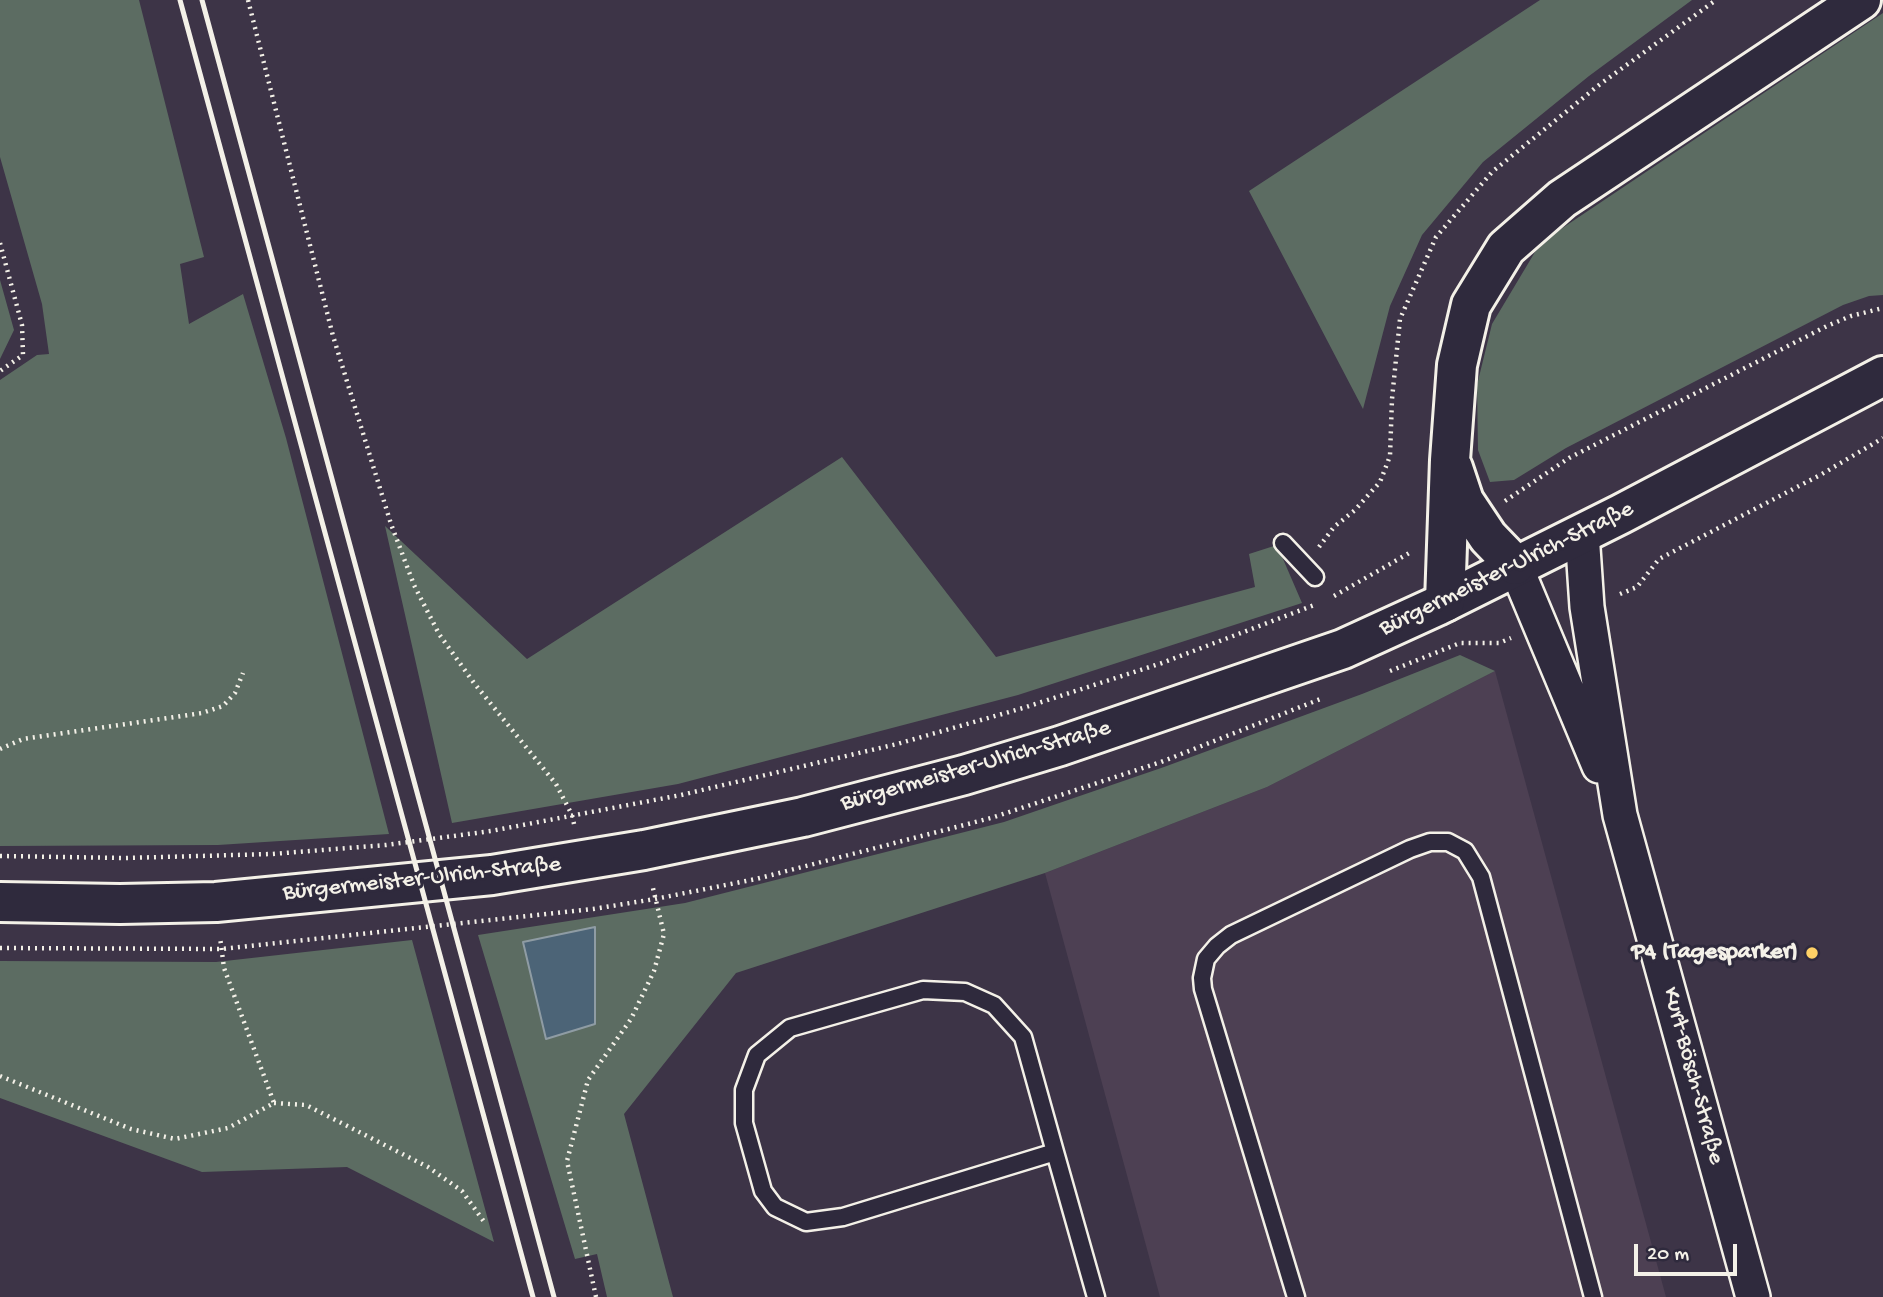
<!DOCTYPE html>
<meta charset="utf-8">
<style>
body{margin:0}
#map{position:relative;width:1883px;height:1297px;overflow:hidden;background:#3d3447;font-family:"Gochi Hand",sans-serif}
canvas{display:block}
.scale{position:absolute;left:1634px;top:1244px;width:103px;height:32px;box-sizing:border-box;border:4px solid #f4f1e8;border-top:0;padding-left:9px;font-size:21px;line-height:24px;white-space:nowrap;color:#f4f1e8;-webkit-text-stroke:5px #2f2a3d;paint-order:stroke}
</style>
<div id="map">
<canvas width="1883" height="1297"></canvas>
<div class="scale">20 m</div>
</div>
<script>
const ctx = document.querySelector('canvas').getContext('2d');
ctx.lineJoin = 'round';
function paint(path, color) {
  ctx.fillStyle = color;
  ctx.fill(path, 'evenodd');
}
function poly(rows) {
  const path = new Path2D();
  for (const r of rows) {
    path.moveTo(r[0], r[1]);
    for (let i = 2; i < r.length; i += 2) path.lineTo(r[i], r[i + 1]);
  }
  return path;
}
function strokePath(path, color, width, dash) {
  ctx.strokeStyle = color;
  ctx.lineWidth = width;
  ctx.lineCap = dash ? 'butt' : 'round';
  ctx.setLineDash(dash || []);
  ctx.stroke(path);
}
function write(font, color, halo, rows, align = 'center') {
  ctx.font = font + ' "Gochi Hand",sans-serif';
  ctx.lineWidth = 6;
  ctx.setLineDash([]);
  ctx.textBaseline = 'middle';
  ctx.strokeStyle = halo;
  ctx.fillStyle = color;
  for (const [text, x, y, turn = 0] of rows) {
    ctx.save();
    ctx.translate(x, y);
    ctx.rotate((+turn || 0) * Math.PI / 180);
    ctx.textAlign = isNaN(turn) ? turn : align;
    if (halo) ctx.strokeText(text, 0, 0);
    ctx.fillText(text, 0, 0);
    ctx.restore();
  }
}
paint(poly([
 [1495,671,1666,1297,1160,1297,1045,873,1267,787]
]), '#4d4053');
paint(poly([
 [0,0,139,0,204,257,180,264,189,324,243,294,286,438,389,834,218,845,0,846,0,380,37,355,49,354,42,304,0,157],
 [1540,0,1692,0,1589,76,1483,162,1422,235,1390,306,1363,409,1249,191],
 [1883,13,1883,295,1869,296,1843,305,1566,448,1514,480,1490,482,1478,450,1477,385,1492,324,1535,252,1558,231],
 [0,280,14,330,0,359],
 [842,457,996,657,1255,587,1249,554,1277,545,1302,603,1018,695,678,784,452,823,385,526,527,659],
 [1460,655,1495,671,1267,787,1045,873,736,973,624,1114,673,1297,607,1297,597,1254,575,1259,478,935,685,903,1004,822,1164,767,1362,694],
 [412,940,494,1242,347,1167,202,1172,0,1098,0,961,216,962]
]), '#5c6c62');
const water = poly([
 [595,927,595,1024,546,1039,523,942,595,927]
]);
paint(water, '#4c6477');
strokePath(water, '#8f9ca4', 2);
const lane = poly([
 [1283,543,1315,577],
 [1055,1152,843,1217,806,1222,775,1207,763,1191,744,1123,744,1090,757,1055,790,1028,923,990,965,992,994,1005,1023,1037,1055,1152,1096,1297],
 [1296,1297,1203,989,1202,978,1206,959,1217,946,1231,935,1410,849,1430,842,1448,842,1465,851,1481,877,1593,1297]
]);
const street = poly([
 [1582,533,1587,607,1620,815,1753,1297],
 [1515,565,1599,766]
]);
const secondary = poly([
 [0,902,120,904,216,902,492,875,644,850,803,817,964,775,1060,746,1343,649,1437,606,1621,514,1883,376]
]);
const highway = poly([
 [1453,468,1464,501,1488,537,1515,565],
 [1445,602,1450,460,1457,365,1471,305,1506,248,1562,199,1861,0]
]);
strokePath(lane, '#f4f1e8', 21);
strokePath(street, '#f4f1e8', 38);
strokePath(secondary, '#f4f1e8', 44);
strokePath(highway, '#f4f1e8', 44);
strokePath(poly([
 [248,0,333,336,391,524,414,585,439,634,474,683,556,784,572,815,574,824],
 [0,243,22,325,23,355,0,371],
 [1505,501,1569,458,1827,326,1851,316,1883,308],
 [1319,547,1334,527,1355,510,1380,482,1390,456,1392,399,1400,319,1436,237,1492,172,1599,85,1716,0],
 [1620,594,1637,587,1659,559,1822,474,1883,438],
 [1334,596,1411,552],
 [1390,671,1460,643,1499,643,1511,638],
 [0,749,23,739,202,713,223,706,235,693,243,673],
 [0,856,125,858,272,854,386,845,491,831,681,795,897,744,1023,708,1162,663,1317,604],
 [0,948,222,949,593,909,655,899,756,879,991,818,1161,762,1323,698],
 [0,1076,131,1129,175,1139,228,1128,274,1103,224,968,220,937],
 [274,1103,306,1105,428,1167,462,1191,485,1223],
 [596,1297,567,1161,588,1080,631,1019,654,971,664,934,652,884]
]), '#f4f1e8', 4.5, [2, 5]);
strokePath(lane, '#2f2a3d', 16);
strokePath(street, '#2f2a3d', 33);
strokePath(secondary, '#2f2a3d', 38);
strokePath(highway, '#2f2a3d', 38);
strokePath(poly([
 [180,0,533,1297],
 [202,0,554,1297]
]), '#f4f1e8', 5);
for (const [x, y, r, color] of [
 [1812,953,7,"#ffd166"]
]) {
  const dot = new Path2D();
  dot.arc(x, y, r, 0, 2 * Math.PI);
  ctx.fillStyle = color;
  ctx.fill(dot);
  strokePath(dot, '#2f2a3d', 2.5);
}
write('24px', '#f4f1e8', '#2f2a3d', [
 ["Bürgermeister-Ulrich-Straße",1507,570,-26],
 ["Bürgermeister-Ulrich-Straße",976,767,-16],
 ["Bürgermeister-Ulrich-Straße",422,880,-6],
 ["Kurt-Bösch-Straße",1692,1076,75]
]);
write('bold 24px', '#f4f1e8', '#2f2a3d', [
 ["P4 (Tagesparker)",1798,953]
], 'right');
</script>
